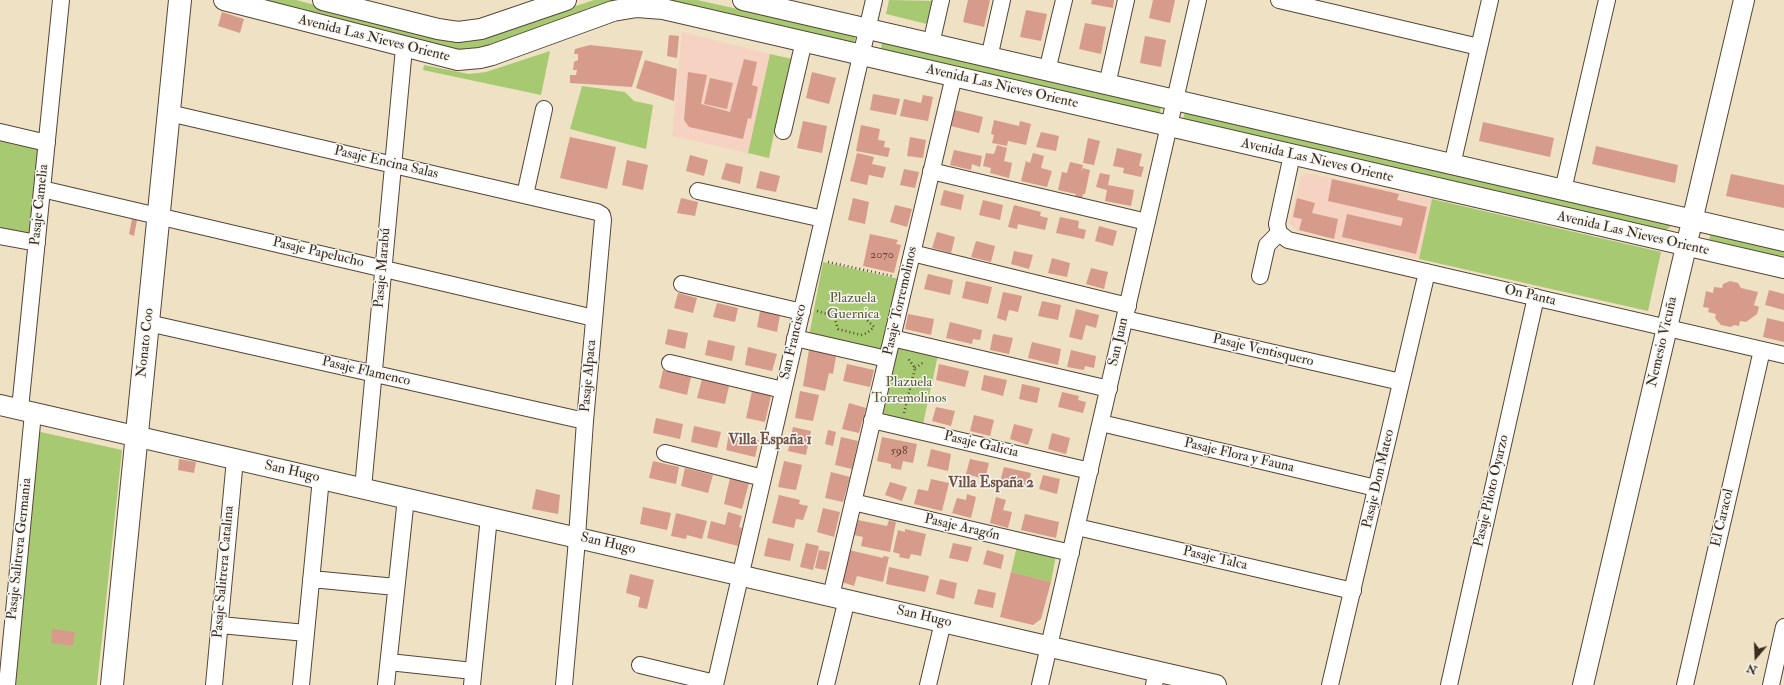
<!DOCTYPE html>
<meta charset="utf-8">
<style>
body{margin:0}
#map{position:relative;width:1784px;height:685px;overflow:hidden;background:#efe1c3;font-family:"IM FELL Double Pica",serif}
canvas{display:block}
.north{position:absolute;left:1736px;top:637px;width:40px;height:40px;-webkit-text-stroke:3px #f6f6f2;paint-order:stroke;rotate:199deg;font-size:11px;font-weight:700;line-height:16px;text-align:center;color:#3b2a1e}
.north::after{content:'';display:block;margin:auto;width:14px;height:18px;background:#3b2a1e;clip-path:polygon(50% 0,100% 100%,50% 72%,0 100%)}
</style>
<div id="map">
<canvas width="1784" height="685"></canvas>
<div class="north">N</div>
</div>
<script>
const ctx = document.querySelector('canvas').getContext('2d');
ctx.lineJoin = 'round';
function paint(path, color) {
  ctx.fillStyle = color;
  ctx.fill(path, 'evenodd');
}
function poly(rows) {
  const path = new Path2D();
  for (const r of rows) {
    path.moveTo(r[0], r[1]);
    for (let i = 2; i < r.length; i += 2) path.lineTo(r[i], r[i + 1]);
  }
  return path;
}
function strokePath(path, color, width, dash) {
  ctx.strokeStyle = color;
  ctx.lineWidth = width;
  ctx.lineCap = dash ? 'butt' : 'round';
  ctx.setLineDash(dash || []);
  ctx.stroke(path);
}
function write(font, color, halo, rows, align = 'center') {
  ctx.font = font + ' "IM FELL Double Pica",serif';
  ctx.lineWidth = 3;
  ctx.setLineDash([]);
  ctx.textBaseline = 'middle';
  ctx.strokeStyle = halo;
  ctx.fillStyle = color;
  for (const [text, x, y, turn = 0] of rows) {
    ctx.save();
    ctx.translate(x, y);
    ctx.rotate((+turn || 0) * Math.PI / 180);
    ctx.textAlign = isNaN(turn) ? turn : align;
    if (halo) ctx.strokeText(text, 0, 0);
    ctx.fillText(text, 0, 0);
    ctx.restore();
  }
}
paint(poly([
 [682,32,770,54,748,153,672,136],
 [1308,173,1432,199,1419,259,1298,231,1289,223,1301,176]
]), '#f5d2c2');
paint(poly([
 [249,0,296,0,452,41,468,42,594,0,627,0,464,54],
 [649,0,697,0,855,35,855,39,853,44],
 [889,0,937,1,931,25,886,14],
 [882,41,1161,105,1160,115,881,51],
 [550,51,541,95,423,70,424,65,469,74,486,72],
 [770,54,797,60,784,115,778,114,769,158,748,153],
 [582,86,625,92,634,101,653,105,646,149,570,129],
 [1185,111,1669,221,1671,226,1666,230,1183,120],
 [0,138,35,146,39,152,30,236,0,230],
 [1432,199,1661,252,1648,311,1419,259],
 [1711,231,1784,247,1784,259,1709,241],
 [823,262,899,279,884,345,879,351,809,336],
 [898,346,938,355,923,424,883,415],
 [36,431,122,450,97,685,14,685],
 [1017,546,1056,555,1051,582,1011,572]
]), '#a7c971');
paint(poly([
 [968,0,990,0,984,27,963,22],
 [1092,0,1114,0,1113,8,1091,4],
 [1153,0,1175,0,1170,23,1149,18],
 [1026,10,1047,14,1041,41,1020,37],
 [222,12,244,19,240,33,218,26],
 [1085,23,1106,27,1101,54,1079,49],
 [669,35,679,36,677,58,667,56],
 [1145,36,1166,40,1161,67,1140,63],
 [590,45,643,51,632,87,570,83,570,75,576,75,577,70,573,70,574,62,578,60,578,54,574,54,575,49],
 [744,59,757,62,752,85,758,87,751,119,748,118,743,139,689,127,684,120,688,72,707,75,701,104,730,112],
 [645,60,677,69,674,101,636,88],
 [812,72,836,78,829,104,806,98],
 [710,78,733,83,727,109,704,104],
 [873,94,900,99,896,115,870,110],
 [923,95,933,97,928,121,900,116,904,99,921,103],
 [955,110,983,117,979,133,951,126],
 [994,120,1019,126,1020,121,1031,124,1026,145,1008,141,1007,146,992,143,994,135,991,134],
 [803,121,827,126,822,153,797,148],
 [1483,122,1554,138,1550,157,1479,141],
 [861,125,880,129,878,140,885,141,884,147,890,148,888,157,856,151],
 [1041,132,1059,136,1056,151,1036,147],
 [570,137,616,147,607,189,560,178],
 [910,137,926,140,923,158,907,156],
 [1088,138,1100,141,1094,165,1083,163],
 [997,145,1007,148,1004,161,1012,163,1009,178,990,173,991,168,983,166,986,153,994,154],
 [1596,146,1678,165,1675,183,1592,164],
 [1117,148,1142,154,1139,166,1144,167,1141,177,1123,173,1124,168,1113,166],
 [954,150,982,156,980,167,972,164,971,170,950,165],
 [857,153,874,157,872,164,886,167,883,178,869,175,867,185,850,181],
 [1033,153,1044,156,1041,168,1052,171,1047,187,1021,181,1026,161,1030,163],
 [690,155,708,160,704,176,686,171],
 [627,160,648,165,643,190,622,185],
 [1070,162,1083,165,1081,172,1083,168,1090,170,1085,194,1083,194,1082,199,1075,197,1076,194,1058,190,1062,172,1067,173],
 [726,163,743,167,740,184,721,179],
 [904,169,919,172,915,188,900,185],
 [760,171,780,176,776,192,756,188],
 [1100,173,1110,175,1108,185,1134,190,1131,206,1105,201,1107,190,1096,187],
 [1731,174,1784,185,1784,208,1726,196],
 [1332,179,1399,194,1397,200,1427,207,1416,254,1342,237,1347,214,1401,226,1403,218,1328,201],
 [944,190,964,195,961,210,940,205],
 [681,198,698,202,695,216,677,213],
 [853,198,869,202,865,224,848,220],
 [1297,198,1315,203,1312,213,1338,219,1334,239,1299,230,1302,219,1293,217],
 [983,200,1003,205,1000,220,979,215],
 [895,205,912,209,907,227,890,222],
 [1014,205,1041,212,1040,216,1048,218,1045,230,1018,224,1017,229,1008,227],
 [1060,217,1079,221,1078,228,1086,230,1084,239,1056,233],
 [132,219,137,220,134,236,129,234],
 [1099,226,1117,231,1113,246,1095,241],
 [937,232,955,237,951,253,932,248],
 [870,234,898,240,896,244,901,245,894,273,863,266],
 [976,241,995,246,991,262,971,257],
 [1014,251,1033,255,1029,269,1011,264],
 [1052,258,1070,263,1067,277,1048,273],
 [1091,268,1108,272,1104,289,1086,284],
 [928,274,953,280,950,295,924,289],
 [966,281,992,287,988,304,962,298],
 [1730,281,1738,283,1741,288,1758,292,1754,305,1759,307,1757,314,1746,322,1740,321,1739,326,1734,325,1731,327,1721,325,1715,318,1716,314,1708,312,1709,308,1703,307,1706,291,1713,293,1714,287,1722,288,1723,284],
 [1769,290,1784,294,1784,310,1765,305],
 [1003,292,1022,296,1018,312,1009,310,1006,321,997,318],
 [678,293,697,298,693,313,674,308],
 [1042,301,1061,305,1058,320,1038,316],
 [717,303,738,308,735,322,713,317],
 [1076,309,1099,315,1096,328,1086,325,1082,340,1069,337],
 [760,311,780,315,777,332,757,327],
 [908,314,934,319,931,335,905,329],
 [1767,318,1784,322,1784,342,1763,337],
 [950,322,982,330,980,340,973,339,972,344,946,338],
 [668,329,688,333,685,349,665,344],
 [993,334,1013,338,1009,354,990,350],
 [708,340,735,346,732,361,705,355],
 [1032,342,1061,349,1058,365,1028,358],
 [748,347,777,354,772,371,745,365],
 [809,350,836,356,833,374,829,373,825,391,803,386],
 [1071,350,1096,356,1094,368,1085,366,1084,370,1067,367],
 [847,364,874,370,870,387,843,381],
 [939,364,969,371,965,387,936,380],
 [663,370,691,377,687,395,659,388],
 [984,375,1007,380,1003,396,981,390],
 [702,379,729,386,725,404,697,398],
 [1022,384,1040,388,1037,403,1019,399],
 [752,391,771,396,765,422,746,418],
 [800,391,819,395,813,421,795,418],
 [1062,392,1079,396,1078,400,1086,402,1083,413,1058,407],
 [849,403,866,408,859,433,842,429],
 [936,407,955,411,951,426,932,421],
 [974,415,994,420,990,436,970,431],
 [656,418,683,424,680,439,653,433],
 [1014,424,1033,429,1028,445,1010,439],
 [694,426,721,432,717,448,691,442],
 [793,427,811,431,806,455,788,451],
 [828,430,836,432,833,446,825,444],
 [1052,433,1070,438,1066,454,1048,449],
 [729,434,759,440,755,457,726,450],
 [841,437,858,441,852,469,835,465],
 [882,437,917,444,913,463,903,461,901,470,891,468,891,464,877,461],
 [931,449,951,454,948,471,927,466],
 [179,459,196,462,194,473,178,470],
 [970,459,989,463,985,479,966,474],
 [653,461,679,467,676,484,649,478],
 [784,461,802,465,796,490,778,487],
 [1004,467,1031,473,1028,488,1000,482],
 [685,468,713,475,708,493,681,486],
 [831,472,850,477,843,502,825,498],
 [1043,475,1060,479,1057,494,1039,489],
 [730,478,749,483,742,509,724,504],
 [931,479,949,483,942,511,914,504,918,489,928,491],
 [890,482,907,487,902,501,885,495],
 [536,489,560,495,558,514,532,509],
 [967,494,976,497,971,518,952,513,957,498,966,500],
 [779,495,800,500,799,504,808,506,803,520,796,519,794,528,772,523],
 [996,497,1006,500,1003,510,1012,512,1008,528,990,523],
 [643,507,671,513,667,530,640,524],
 [823,508,840,512,834,537,817,532],
 [728,512,742,516,739,527,742,528,738,546,707,538,711,521,725,525],
 [676,513,707,521,702,539,687,535,686,539,671,536],
 [1025,514,1059,522,1056,538,1021,530],
 [858,520,887,526,889,520,896,522,890,552,861,546,863,537,854,535],
 [905,529,926,534,921,556,911,554,909,559,899,557,900,554,893,552,898,530,905,532],
 [768,538,794,544,790,561,764,556],
 [806,543,819,546,813,570,800,567],
 [953,543,972,547,968,562,949,558],
 [819,550,830,552,826,570,815,568],
 [849,550,883,558,883,556,889,557,883,582,857,576,854,586,842,582],
 [987,550,1004,555,1001,569,983,564],
 [889,567,929,576,925,592,886,584],
 [1011,572,1051,582,1041,619,1033,625,1000,617],
 [630,574,654,580,647,609,638,607,640,597,626,593],
 [940,579,957,583,954,599,936,594],
 [978,589,996,593,993,608,974,604],
 [52,629,75,632,73,646,51,643]
]), '#d79b8b');
const minor = poly([
 [1279,0,1479,47],
 [931,44,941,0],
 [989,58,1002,0],
 [1047,71,1064,0],
 [1107,85,1126,0],
 [169,113,597,212,602,215,603,220,585,421,576,551,564,685],
 [783,131,804,41],
 [0,132,47,143],
 [1292,155,1277,224,1279,233,1288,240,1784,355],
 [1452,165,1490,0],
 [931,171,1147,222],
 [42,189,594,318],
 [1563,190,1607,0],
 [698,191,823,219],
 [525,195,544,109],
 [0,236,37,243],
 [912,253,1128,306],
 [1260,276,1267,245,1279,233],
 [682,284,802,312],
 [1125,319,1401,382],
 [148,323,585,421],
 [795,338,887,359],
 [892,338,1109,389],
 [670,363,783,390],
 [20,409,61,0],
 [872,420,1090,471],
 [1101,423,1376,488],
 [665,453,763,478],
 [363,488,404,48],
 [853,502,1071,553],
 [1077,527,1353,591],
 [311,579,396,587],
 [831,596,954,76],
 [220,625,306,633],
 [389,662,473,671],
 [640,665,715,683],
 [7,685,33,413],
 [214,685,235,459],
 [301,685,321,478],
 [386,685,406,498],
 [472,685,489,517],
 [715,685,874,0],
 [826,685,847,599],
 [928,685,943,622],
 [1040,685,1198,0],
 [1154,685,1157,671],
 [1330,685,1427,272],
 [1449,685,1536,297],
 [1685,685,1762,350],
 [1771,685,1784,627]
]);
const tertiary = poly([
 [224,0,458,60,480,58,492,55,613,11,637,7,663,9,1784,268],
 [323,0,438,29,458,32,481,29,566,0],
 [743,0,1784,241],
 [0,405,1216,685],
 [1583,685,1744,0]
]);
const secondary = poly([
 [112,685,180,0]
]);
strokePath(minor, '#564537', 18);
strokePath(tertiary, '#564537', 22);
strokePath(secondary, '#564537', 24);
strokePath(poly([
 [828,262,892,276],
 [817,311,834,316],
 [841,312,865,318,874,327,867,333,861,335,838,329,834,316,841,312],
 [915,368,924,362],
 [904,413,915,368,907,357]
]), '#564537', 2.5, [1, 3]);
strokePath(minor, '#fff', 16);
strokePath(tertiary, '#fff', 20);
strokePath(secondary, '#fff', 22);
write('12px', '#624639', null, [
 ["2070",882,255],
 ["598",899,451]
]);
write('14px', '#3b2a1e', '#f6f6f2', [
 ["Avenida Las Nieves Oriente",374,39,14],
 ["Avenida Las Nieves Oriente",1002,87,13],
 ["Avenida Las Nieves Oriente",1317,161,13],
 ["Pasaje Encina Salas",386,163,13],
 ["Pasaje Camelia",40,205,-84],
 ["Avenida Las Nieves Oriente",1633,234,13],
 ["Pasaje Papelucho",318,253,13],
 ["Pasaje Marabú",383,268,-85],
 ["On Panta",1530,296,13],
 ["Pasaje Torremolinos",901,301,-77],
 ["San Francisco",794,342,-77],
 ["San Juan",1119,342,-77],
 ["Nemesio Vicuña",1663,342,-77],
 ["Nonato Coo",146,343,-84],
 ["Pasaje Ventisquero",1263,351,13],
 ["Pasaje Flamenco",366,372,13],
 ["Pasaje Alpaca",589,376,-85],
 ["Pasaje Galicia",981,445,13],
 ["Pasaje Flora y Fauna",1239,456,13],
 ["San Hugo",292,472,13],
 ["Pasaje Don Mateo",1379,479,-77],
 ["Pasaje Piloto Oyarzo",1492,491,-77],
 ["El Caracol",1723,518,-77],
 ["Pasaje Aragón",962,528,13],
 ["San Hugo",608,544,13],
 ["Pasaje Salitrera Germania",20,549,-84],
 ["Pasaje Talca",1215,559,13],
 ["Pasaje Salitrera Catalina",224,572,-85],
 ["San Hugo",924,617,13]
]);
write('14px', '#5b5a37', '#f6f6f2', [
 ["Plazuela",853,299],
 ["Guernica",853,315],
 ["Plazuela",909,383],
 ["Torremolinos",909,399]
]);
write('bold 15px', '#725244', '#f6f6f2', [
 ["Villa España 1",770,441],
 ["Villa España 2",991,484]
]);
</script>
